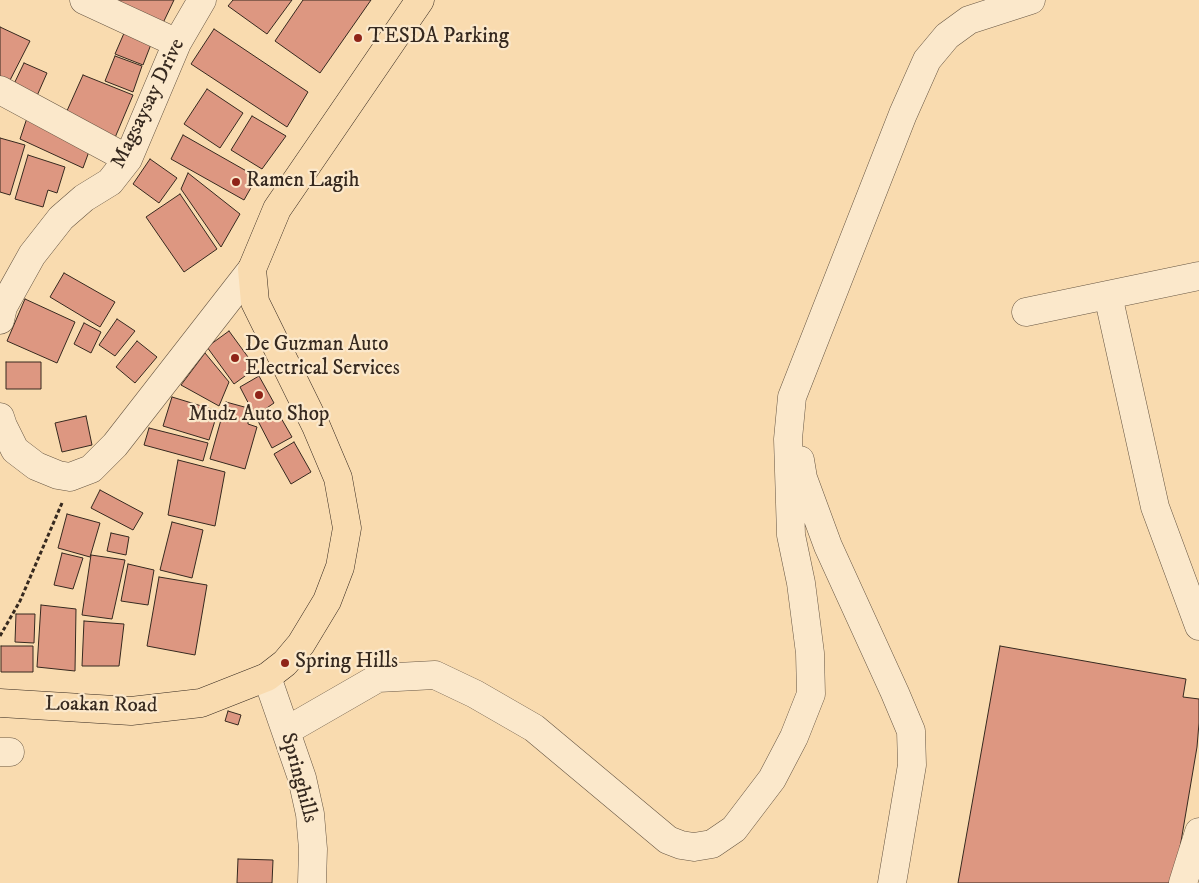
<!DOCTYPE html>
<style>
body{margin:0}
canvas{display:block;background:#f9dbaf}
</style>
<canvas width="1199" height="883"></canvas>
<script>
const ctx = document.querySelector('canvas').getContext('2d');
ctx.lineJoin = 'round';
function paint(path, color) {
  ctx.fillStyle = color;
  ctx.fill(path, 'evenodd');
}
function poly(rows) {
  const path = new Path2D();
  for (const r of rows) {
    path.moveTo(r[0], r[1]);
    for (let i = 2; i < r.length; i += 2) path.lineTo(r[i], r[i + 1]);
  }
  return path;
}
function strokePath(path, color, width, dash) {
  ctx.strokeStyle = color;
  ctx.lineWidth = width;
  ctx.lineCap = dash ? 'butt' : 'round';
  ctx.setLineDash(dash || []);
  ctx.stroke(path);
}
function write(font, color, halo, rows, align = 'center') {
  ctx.font = font + ' "IM FELL DW Pica",serif';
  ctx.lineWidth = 4.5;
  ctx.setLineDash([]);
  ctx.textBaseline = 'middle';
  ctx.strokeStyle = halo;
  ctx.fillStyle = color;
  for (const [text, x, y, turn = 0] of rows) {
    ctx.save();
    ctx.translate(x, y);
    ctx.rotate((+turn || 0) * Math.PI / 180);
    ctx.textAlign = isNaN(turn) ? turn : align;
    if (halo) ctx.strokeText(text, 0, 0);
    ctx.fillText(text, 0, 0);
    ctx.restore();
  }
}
const building = poly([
 [114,0,174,0,163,23,114,0],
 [233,0,292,0,267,34,228,6,233,0],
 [303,0,371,0,320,73,275,41,303,0],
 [128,24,155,34,143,65,115,54,128,24],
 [0,27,30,41,6,88,0,85,0,27],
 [214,29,308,92,287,127,191,64,214,29],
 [115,56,142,66,133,92,105,81,115,56],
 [24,63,47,73,36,98,13,86,24,63],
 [83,75,133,95,114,140,66,113,83,75],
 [207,89,243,113,220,148,184,124,207,89],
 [252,116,286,136,262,169,231,150,252,116],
 [27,118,91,146,83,168,20,139,27,118],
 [183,135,257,177,244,200,171,159,183,135],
 [0,138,25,145,10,195,0,192,0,138],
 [28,155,65,167,57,193,48,190,43,207,15,199,28,155],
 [150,159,177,178,159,203,133,184,150,159],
 [188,173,240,214,221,247,181,189,188,173],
 [180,194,217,249,184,272,146,217,180,194],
 [64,273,115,302,100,327,50,297,64,273],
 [25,299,75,322,57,363,7,341,25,299],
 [117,319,135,331,115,356,99,345,117,319],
 [84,323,101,332,91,353,74,344,84,323],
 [229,331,256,368,234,384,207,347,229,331],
 [137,341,157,357,135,383,116,367,137,341],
 [205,353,229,382,219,406,181,385,205,353],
 [6,362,41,362,41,389,6,389,6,362],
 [259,376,274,403,255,416,240,387,259,376],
 [172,397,218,411,209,440,163,426,172,397],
 [226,402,248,408,248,424,257,427,245,469,210,459,226,402],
 [277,411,292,437,272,448,258,421,277,411],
 [86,416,92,445,62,452,55,423,86,416],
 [149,428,208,443,203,461,144,445,149,428],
 [294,442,311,472,291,484,274,454,294,442],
 [178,460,225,472,215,526,168,515,178,460],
 [100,490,143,513,133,530,91,508,100,490],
 [67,514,100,523,90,557,58,548,67,514],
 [172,522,203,530,192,578,160,570,172,522],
 [111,533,129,537,126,555,107,551,111,533],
 [62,553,83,558,73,589,54,585,62,553],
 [91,555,125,560,112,619,82,615,91,555],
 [128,564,154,570,148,605,121,601,128,564],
 [159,577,207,585,195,655,147,646,159,577],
 [41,605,76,609,75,671,37,667,41,605],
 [16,614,35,614,34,643,15,642,16,614],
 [84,621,124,624,119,666,82,666,84,621],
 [1,646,33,646,33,672,1,672,1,646],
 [1000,646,1186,679,1183,697,1199,699,1199,723,1197,747,1174,883,958,883,1000,646],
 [228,711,241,715,238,725,225,721,228,711],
 [238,859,273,860,272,883,237,883,238,859]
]);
paint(building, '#dd9781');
strokePath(building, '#36291f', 1);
const minor = poly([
 [84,0,177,43],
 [0,90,128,159],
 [1108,295,1155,507,1199,626],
 [1026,312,1199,276],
 [0,320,3,307,32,255,61,218,84,198,110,182,128,159,177,43,202,0],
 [0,417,3,426,15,450,36,466,58,475,70,477,91,469,115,445,252,269],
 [800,460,803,478,828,546,895,693,911,731,912,765,892,883],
 [267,677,302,778,310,814,313,849,312,883],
 [286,731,378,678,435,675,475,694,534,728,668,840,681,845,694,847,712,844,734,829,772,779,794,737,811,694,810,653,801,583,791,535,788,439,792,397,903,114,927,60,947,36,969,20,1031,0],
 [0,752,10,752],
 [1183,883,1199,832]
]);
const major = poly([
 [0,703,131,711,201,703,267,677,285,663,301,644,327,601,340,567,347,528,338,478,316,426,255,302,252,269,277,209,420,0]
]);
strokePath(minor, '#675643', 29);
strokePath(major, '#36291f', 29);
strokePath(poly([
 [0,636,20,601,62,503]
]), '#36291f', 3, [4, 2.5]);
strokePath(minor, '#fbe8cb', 28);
strokePath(major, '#f9dbaf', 28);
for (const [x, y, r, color] of [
 [358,38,5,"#8f2418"],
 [236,182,5,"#8f2418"],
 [235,358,5,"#8f2418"],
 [259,395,5,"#8f2418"],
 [285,663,5,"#8f2418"]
]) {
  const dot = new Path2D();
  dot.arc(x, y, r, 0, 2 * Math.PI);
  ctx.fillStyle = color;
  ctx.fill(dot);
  strokePath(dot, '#fbe8cb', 2);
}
write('21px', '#36291f', '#fbe8cb', [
 ["TESDA Parking",368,38],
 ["Ramen Lagih",246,182],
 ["De Guzman Auto",245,346],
 ["Electrical Services",245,370],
 ["Mudz Auto Shop",259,416,"center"],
 ["Spring Hills",295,663]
], 'left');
write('21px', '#36291f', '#fbe8cb', [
 ["Magsaysay Drive",149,104,-64],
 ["Loakan Road",101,706,1],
 ["Springhills",298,778,75]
]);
</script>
